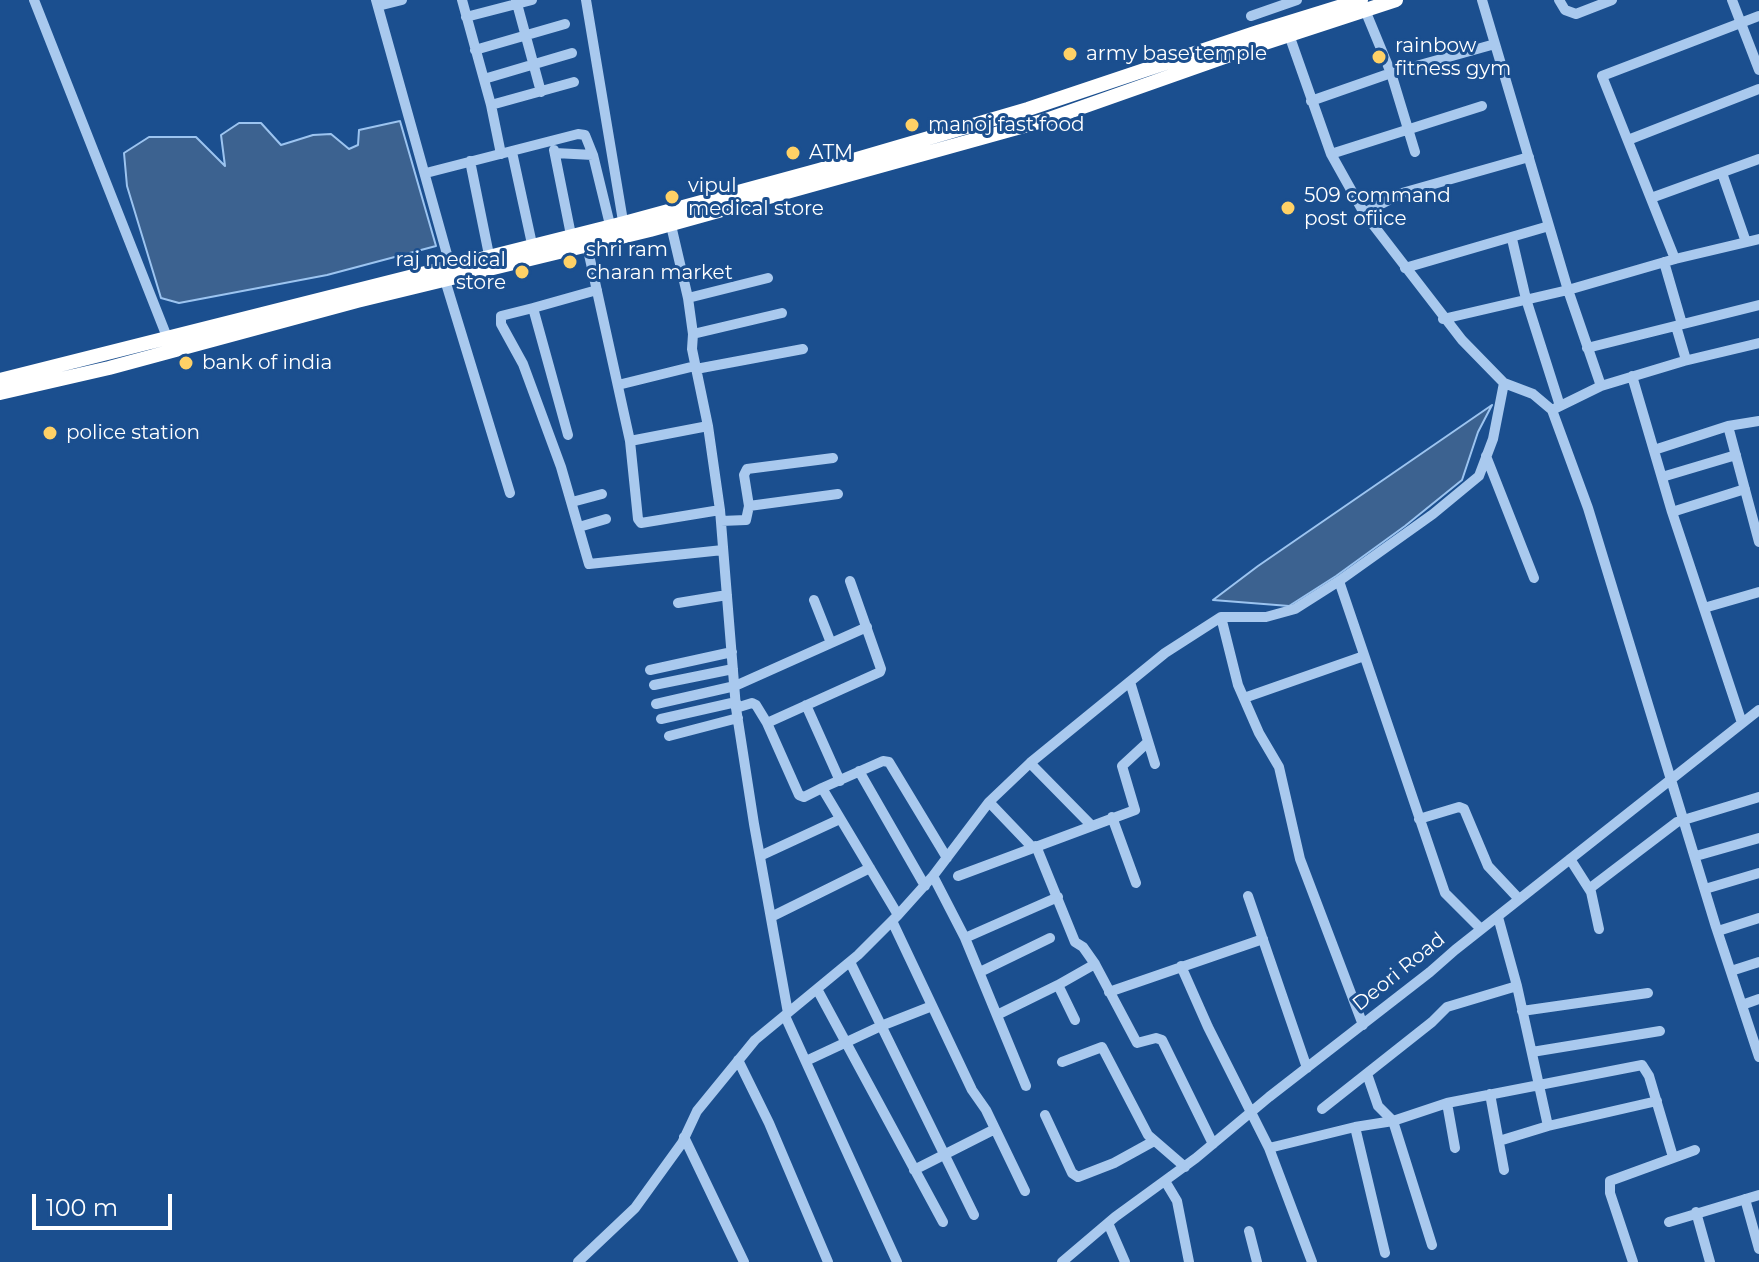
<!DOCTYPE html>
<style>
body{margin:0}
#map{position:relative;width:1759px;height:1262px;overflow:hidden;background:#1b4f8f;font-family:Montserrat,sans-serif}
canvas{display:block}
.scale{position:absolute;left:32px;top:1194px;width:140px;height:36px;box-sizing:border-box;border:4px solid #fff;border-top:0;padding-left:10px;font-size:24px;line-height:28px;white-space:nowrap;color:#fff;-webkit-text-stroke:6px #1b4f8f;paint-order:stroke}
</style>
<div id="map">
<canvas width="1759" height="1262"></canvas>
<div class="scale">100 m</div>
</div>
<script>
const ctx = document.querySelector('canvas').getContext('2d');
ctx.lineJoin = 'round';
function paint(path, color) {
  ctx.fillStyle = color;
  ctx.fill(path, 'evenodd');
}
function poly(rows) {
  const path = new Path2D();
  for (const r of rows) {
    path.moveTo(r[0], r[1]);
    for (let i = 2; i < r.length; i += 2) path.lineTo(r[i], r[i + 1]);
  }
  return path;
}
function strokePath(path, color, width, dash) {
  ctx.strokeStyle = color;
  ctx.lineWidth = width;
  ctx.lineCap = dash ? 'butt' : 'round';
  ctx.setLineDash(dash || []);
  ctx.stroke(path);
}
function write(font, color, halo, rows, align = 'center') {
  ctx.font = font + ' Montserrat,sans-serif';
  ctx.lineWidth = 6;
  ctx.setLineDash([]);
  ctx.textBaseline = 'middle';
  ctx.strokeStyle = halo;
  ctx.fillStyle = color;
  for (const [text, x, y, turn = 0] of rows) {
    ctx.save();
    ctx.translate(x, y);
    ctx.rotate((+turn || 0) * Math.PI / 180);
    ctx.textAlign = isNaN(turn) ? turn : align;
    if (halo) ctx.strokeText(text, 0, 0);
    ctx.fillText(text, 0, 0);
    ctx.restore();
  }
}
const water = poly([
 [400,121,436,246,327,275,179,303,161,298,127,186,124,153,149,137,196,137,225,166,221,135,239,123,261,123,281,145,313,135,331,134,349,149,358,145,359,130,400,121],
 [1492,405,1478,432,1462,480,1405,526,1336,576,1289,606,1213,600,1258,566,1492,405]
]);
paint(water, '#3c6290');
strokePath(water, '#9cc4f0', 2);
strokePath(poly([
 [34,0,169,342],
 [376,0,450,265],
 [462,0,491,105,501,154],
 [516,0,541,92],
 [586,0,624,227],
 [1482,0,1568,290,1601,386],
 [1559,0,1565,10,1576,14,1612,0],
 [1732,0,1759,70],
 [378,6,402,0],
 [1365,10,1391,73,1415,152],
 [1251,16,1297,0],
 [466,17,532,0],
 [1287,29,1331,154,1364,213,1462,340,1504,383,1533,394,1552,410,1588,508,1716,927,1759,1057],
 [475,50,565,24],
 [484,79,572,53],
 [1311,101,1391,73,1495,44],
 [491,105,574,82],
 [1628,140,1759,89],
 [554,150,571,235],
 [512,152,532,244],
 [555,153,593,155,612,233],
 [1331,154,1482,106],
 [470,161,489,255],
 [426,173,578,134,585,135,593,155],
 [1722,173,1746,242],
 [1651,198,1759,159],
 [1364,213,1402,193,1529,157],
 [670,221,688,298,693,334,692,349,708,426,720,510,736,708,754,824,788,1013],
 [1512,239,1526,299,1560,406],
 [586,241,630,441,708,426],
 [1675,259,1602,76,1759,16],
 [1664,262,1682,324],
 [1405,268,1549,226],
 [445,280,510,493],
 [688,298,768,278],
 [533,308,501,316,501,324,523,364,561,467,589,564,723,550],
 [1443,319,1568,290,1675,259,1759,239],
 [1676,326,1686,360],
 [693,334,782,313],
 [1587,348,1759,305],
 [696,369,803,349],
 [1632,376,1672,512,1742,723],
 [618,385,695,366],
 [1552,410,1601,386,1684,361,1759,343],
 [1728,426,1759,542],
 [568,435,533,308,597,290],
 [630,441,638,519,641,523,720,510],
 [1654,450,1728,426,1759,421],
 [1486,456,1534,578],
 [1662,477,1736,455],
 [572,502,602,494],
 [749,506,838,494],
 [1672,512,1745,489],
 [721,521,746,520,749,506,744,475,747,469,833,458],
 [579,527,606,519],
 [1339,581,1445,893,1481,929],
 [814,600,831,643],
 [678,603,727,595],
 [1704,608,1759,592],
 [1221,617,1238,685,1259,733,1279,767,1300,859,1363,1025],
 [650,670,732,652],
 [1130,682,1155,764],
 [654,685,733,669],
 [1244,698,1364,656],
 [656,704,735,686,867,627],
 [806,705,840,781],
 [736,708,752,703,756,705,767,723,799,795,804,797,822,788,898,915],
 [661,719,736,702],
 [767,723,880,672,881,669,850,581],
 [669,736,738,718],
 [1030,763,1091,825],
 [859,771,925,886],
 [822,788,883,761,889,762,947,858],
 [989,802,1033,848],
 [1112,817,1136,883],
 [1419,819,1459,807,1464,809,1488,866,1519,899],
 [1036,846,1075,942,1083,947,1095,964],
 [760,856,840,819],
 [1696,856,1759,838],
 [1570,859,1591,892,1599,929],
 [933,876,965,938,1026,1086],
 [958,876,1135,810,1122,766,1148,742],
 [1589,889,1677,822,1759,797],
 [1705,889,1759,873],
 [1248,896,1307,1068],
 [771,917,870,868],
 [1498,917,1517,986,1548,1126,1657,1101],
 [892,921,972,1090,986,1110,1025,1191],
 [1718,931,1759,918],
 [965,938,1058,897],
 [850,962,974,1215],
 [1181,966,1208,1027,1269,1148,1312,1262],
 [1731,971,1759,962],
 [980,972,1050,938],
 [817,989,943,1222],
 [1109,992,1263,939],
 [1742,1005,1759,999],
 [1522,1011,1648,993],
 [997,1015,1058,985],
 [785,1016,897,1262],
 [1075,1020,1058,985,1095,964,1137,1043,1156,1038,1162,1040,1213,1144],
 [1532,1052,1660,1031],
 [738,1060,769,1123,828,1262],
 [806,1061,881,1026,932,1006],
 [1062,1062,1102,1047,1148,1135,1185,1167],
 [1367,1074,1378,1106,1393,1121],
 [1490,1094,1504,1170],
 [1447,1103,1455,1148],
 [1322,1109,1432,1022,1447,1007,1517,986],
 [1045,1115,1072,1173,1078,1177,1114,1163,1154,1141],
 [1355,1127,1385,1253],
 [684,1137,744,1262],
 [1499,1141,1548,1126],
 [1269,1148,1355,1127,1393,1121],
 [914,1170,995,1129],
 [1165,1181,1177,1201,1189,1262],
 [1745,1199,1759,1249],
 [1696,1212,1710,1262],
 [1669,1222,1759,1195],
 [1108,1223,1125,1262],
 [1249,1231,1257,1262],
 [1432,1245,1393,1121,1447,1103,1642,1065,1649,1076,1673,1157],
 [578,1262,635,1208,682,1143,697,1111,755,1040,858,955,898,915,933,876,989,802,1030,763,1165,653,1221,617,1266,617,1295,609,1339,581,1433,514,1479,476,1493,439,1504,383],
 [1062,1262,1115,1217,1196,1158,1269,1097,1430,972,1455,950,1759,710],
 [1633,1262,1610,1193,1610,1181,1695,1150]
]), '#a9c9ee', 10);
strokePath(poly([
 [0,380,624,223,819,170,1028,109,1258,32,1361,0],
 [0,393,109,368,357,301,650,230,1046,120,1253,47,1396,0]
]), '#fff', 14);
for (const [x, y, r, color] of [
 [1070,54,8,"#ffd166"],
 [1379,57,8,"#ffd166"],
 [912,125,8,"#ffd166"],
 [793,153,8,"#ffd166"],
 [672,197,8,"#ffd166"],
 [1288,208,8,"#ffd166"],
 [570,262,8,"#ffd166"],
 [522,272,8,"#ffd166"],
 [186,363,8,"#ffd166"],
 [50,433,8,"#ffd166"]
]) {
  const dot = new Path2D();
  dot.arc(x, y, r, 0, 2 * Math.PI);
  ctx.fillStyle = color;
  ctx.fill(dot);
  strokePath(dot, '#1b4f8f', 3);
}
write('20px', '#fff', '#1b4f8f', [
 ["rainbow",1395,46],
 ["fitness gym",1395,69],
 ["army base temple",1086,54],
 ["manoj fast food",928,125],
 ["ATM",809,153],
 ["vipul",688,186],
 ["medical store",688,209],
 ["509 command",1304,196],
 ["post ofiice",1304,219],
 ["shri ram",586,250],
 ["charan market",586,273],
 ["raj medical",506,260,"right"],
 ["store",506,283,"right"],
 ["bank of india",202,363],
 ["police station",66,433]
], 'left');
write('20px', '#fff', '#1b4f8f', [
 ["Deori Road",1399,972,-39]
]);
</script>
